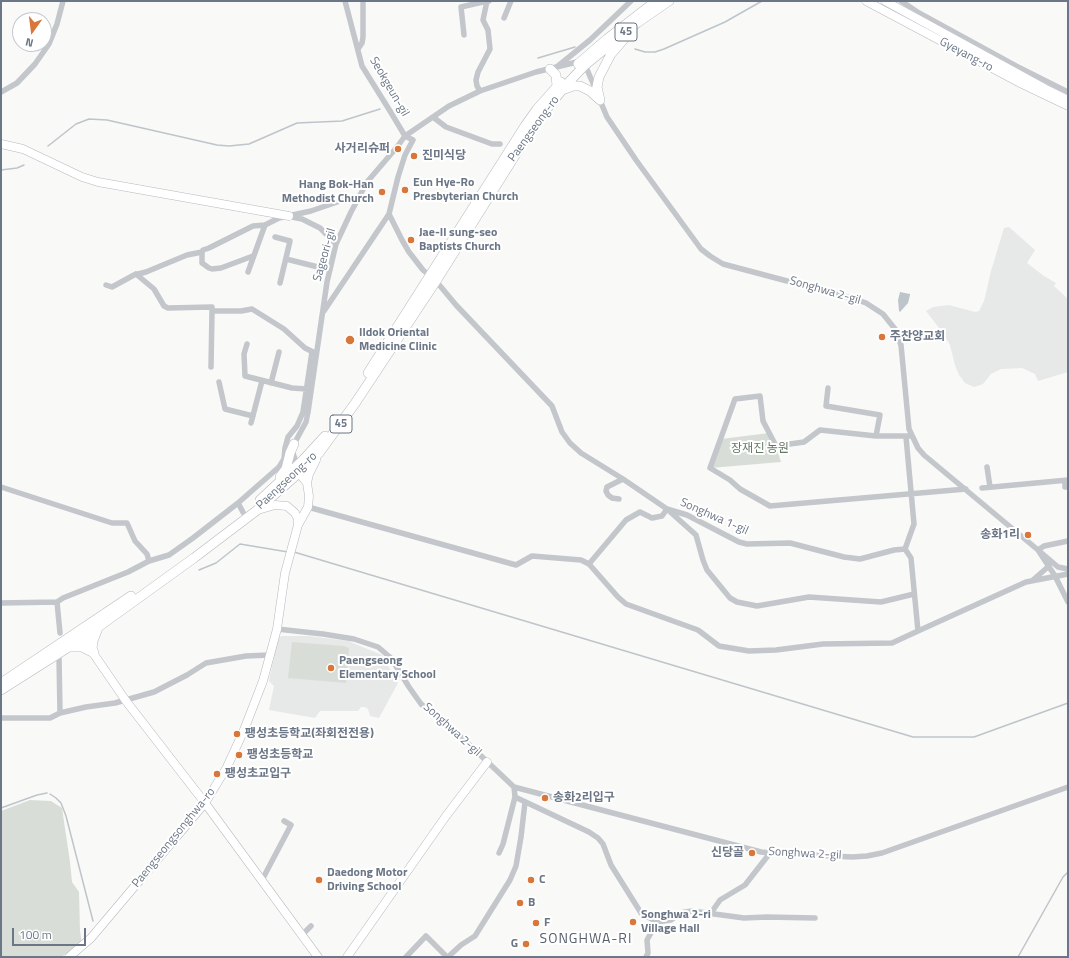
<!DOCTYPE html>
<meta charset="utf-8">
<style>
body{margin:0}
#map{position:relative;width:1069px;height:958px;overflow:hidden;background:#f9f9f7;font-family:"Titillium Web",sans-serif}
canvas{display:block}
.frame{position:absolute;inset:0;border:2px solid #6b7686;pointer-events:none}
.north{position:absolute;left:12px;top:12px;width:40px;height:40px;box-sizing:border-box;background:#fff;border:1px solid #c4c8cf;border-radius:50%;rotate:194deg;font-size:11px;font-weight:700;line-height:16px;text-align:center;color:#6b7686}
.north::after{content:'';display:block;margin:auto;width:14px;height:18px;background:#d87739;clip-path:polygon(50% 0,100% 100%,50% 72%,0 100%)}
.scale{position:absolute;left:12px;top:928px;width:74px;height:18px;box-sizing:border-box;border:2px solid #6b7686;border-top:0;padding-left:5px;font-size:12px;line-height:14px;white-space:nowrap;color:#6b7686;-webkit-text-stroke:3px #fff;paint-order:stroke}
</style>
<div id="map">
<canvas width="1069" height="958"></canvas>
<div class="frame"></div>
<div class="north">N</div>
<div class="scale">100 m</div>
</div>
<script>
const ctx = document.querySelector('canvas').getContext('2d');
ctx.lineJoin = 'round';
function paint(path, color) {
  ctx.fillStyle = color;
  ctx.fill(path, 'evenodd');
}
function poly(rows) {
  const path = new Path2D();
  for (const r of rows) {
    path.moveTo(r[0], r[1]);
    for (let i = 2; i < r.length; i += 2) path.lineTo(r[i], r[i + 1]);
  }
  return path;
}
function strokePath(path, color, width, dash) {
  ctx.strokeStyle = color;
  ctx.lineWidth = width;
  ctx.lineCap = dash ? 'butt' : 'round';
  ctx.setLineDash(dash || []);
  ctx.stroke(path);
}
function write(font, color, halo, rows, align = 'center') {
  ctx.font = font + ' "Titillium Web","Noto Sans KR",sans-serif';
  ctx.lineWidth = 4;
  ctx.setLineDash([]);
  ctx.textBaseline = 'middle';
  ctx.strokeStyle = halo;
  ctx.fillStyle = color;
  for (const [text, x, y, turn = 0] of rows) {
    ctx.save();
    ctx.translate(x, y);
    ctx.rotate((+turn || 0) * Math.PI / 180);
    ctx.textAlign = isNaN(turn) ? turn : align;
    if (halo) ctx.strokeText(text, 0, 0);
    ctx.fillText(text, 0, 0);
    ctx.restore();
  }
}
paint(poly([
 [1009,227,1035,250,1027,263,1044,276,1056,283,1054,286,1068,299,1068,372,1038,381,1035,374,1022,368,1001,369,991,374,983,384,974,387,965,383,959,375,955,365,950,345,943,333,926,311,933,307,949,305,975,312,979,311,984,301,991,271,1004,228],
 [282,636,309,636,348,641,382,655,398,683,379,718,370,716,368,709,365,707,361,707,358,711,320,711,315,718,269,710,274,686,269,681,278,638]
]), '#e7e8e8');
paint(poly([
 [769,433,776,446,781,462,710,468,721,439],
 [292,642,343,646,349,648,346,683,288,678],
 [30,800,51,801,62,808,70,862,72,882,79,892,80,931,82,944,61,957,1,957,1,811]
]), '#d8ded7');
paint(poly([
 [900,292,910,294,910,295,908,303,900,312,899,311,898,300]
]), '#bdc5cb');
strokePath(poly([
 [635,49,645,52,655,52,664,49,725,22,762,1],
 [538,58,575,47],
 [48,146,76,124,89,119,107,120,217,145,229,146,249,144,297,123,342,121,380,109],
 [1,170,17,168,24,165],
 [294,552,913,737,974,737,1068,703],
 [199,570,216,563,240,544,288,552],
 [50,794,56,798,61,803,66,816,93,921],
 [1,808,37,795,47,793],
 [1018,957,1063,877,1068,872]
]), '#bdc5cb', 1.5);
const secondary = poly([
 [866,1,1022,84,1068,106],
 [885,1,1046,89,1068,100],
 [1,144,23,149,82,177,98,182,289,216],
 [307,483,309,474,316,460],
 [258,510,275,505,287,506,295,513,298,519,298,525],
 [80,634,126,701,205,803,318,957],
 [69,957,91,938,205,803,227,767,244,730,263,681,277,629,285,573,298,525,308,507,309,496,307,483,299,473],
 [347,957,446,816,487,762]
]);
const primary = poly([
 [578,64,607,39,656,1],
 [550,69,556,75,557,86],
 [562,90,573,86,580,86,590,91,600,100],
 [600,100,597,87,599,77,611,54,624,39],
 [368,373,525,126,537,109,561,82],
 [280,477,286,469,290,453,294,444],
 [260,500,302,461,325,436],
 [70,647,82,647,94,653],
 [94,653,92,648,93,641,98,628],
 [1,683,131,596],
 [1,690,83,638,194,558,256,511,309,464,319,453,356,402,436,281,536,122,567,84,585,65,637,23,669,1]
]);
strokePath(secondary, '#b6b9bf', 9);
strokePath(primary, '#b4b8bd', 10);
strokePath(poly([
 [345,1,362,66,390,111,405,136,413,140,405,155,398,177,389,214,402,240,409,252,423,270,436,281,456,305,552,406,562,432,570,443,581,453,623,479,667,509,687,515,739,542,747,544,790,543,844,557,860,559,894,550,905,549,911,558,918,631,1026,582,1068,574],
 [901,1,919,13,1016,66,1068,92],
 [504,18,511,1],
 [464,35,461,7,487,1],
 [358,49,362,43,363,37,363,1],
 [558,66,590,40,631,1],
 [480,91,477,86,476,80,478,72,490,49,488,30,483,20,487,1,489,1],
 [1,92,17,83,35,64,49,44,57,24,63,1],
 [599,98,607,117,636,160,701,249,710,256,723,264,855,299,866,303,883,314,895,329,901,345,909,429,918,448,924,455,1038,550,1055,576,1068,602],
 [433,117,446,127,492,144,500,144],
 [292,217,302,219,320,228,336,244],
 [275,237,290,241,280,283],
 [202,252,202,263,209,268,212,269,221,268,253,256],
 [286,259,330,270],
 [248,272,265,225],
 [136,274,154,289,164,306,168,308,212,307,212,311],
 [106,285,112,287,134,275,146,272,187,255,202,252,203,250,209,248,253,226,265,225,279,218,311,211,343,200,357,200],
 [324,311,389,214],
 [247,344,244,354,245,376,292,388,307,389],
 [211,367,212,311,241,311,252,309,284,329,305,348,315,353],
 [219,382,225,409,253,416],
 [271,383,279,352],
 [828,388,826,406,880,415,876,436],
 [251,423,262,381],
 [912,436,876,436,820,430,804,442,776,446,763,421,760,396,735,399,710,468,730,480,740,489,770,506,966,489],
 [987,467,990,487],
 [298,468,293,453,294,444,306,422,308,412,327,282,336,244,351,212,367,182,397,147,405,136,449,106,480,91,536,72,581,61,585,65,596,90],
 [1065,481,1065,487,1068,487],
 [1,487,112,523,127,523,135,541,147,554,149,561],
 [982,488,1068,480],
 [619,499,612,498,608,495,606,491,607,487,623,479],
 [238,503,244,514],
 [308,507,516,565,532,556,581,560,589,564,618,597,626,604,698,630,719,646,749,651,776,650,823,644,892,643,918,631],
 [1068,541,1044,546,1038,550,1058,567,1068,569],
 [905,549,914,524,906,437],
 [589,564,626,520,640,512,652,518,662,516,667,509,696,535,703,560,707,570,730,598,737,602,757,606,809,597,881,602,914,594],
 [1033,580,1049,566],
 [57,602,63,598,128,572,149,561,169,555,193,538,238,503,279,467,284,459,285,448,288,437,297,426,303,412,312,352],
 [57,602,60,633],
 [1,603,57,602],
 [277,629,323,634,354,639,378,647,391,658,409,687,421,704,459,735,514,787,761,852,770,853,852,857,867,856,882,853,1068,787],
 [59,657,60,713],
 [1,718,50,718,60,713,86,707,115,703,154,692,187,675,206,663,246,656,270,655],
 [514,787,515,797,589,832,598,838,603,844,611,865,641,913,657,922,671,920,680,913,692,911,744,918,767,917,815,918],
 [499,853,503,844,515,797],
 [262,880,291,825,284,821],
 [711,913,720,900,745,885,770,853],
 [302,935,311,926],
 [406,957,426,936,447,957],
 [448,957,461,945,475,936,510,880,516,866,521,837,525,802],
 [646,957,648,953,647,940,657,922]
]), '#c3c6ca', 5.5);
strokePath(secondary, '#fff', 8);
strokePath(primary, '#fff', 9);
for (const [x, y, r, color] of [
 [398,149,4,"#d87739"],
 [414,156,4,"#d87739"],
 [405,190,4,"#d87739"],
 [382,192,4,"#d87739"],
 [411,240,4,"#d87739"],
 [882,337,4,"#d87739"],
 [350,340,5,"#d87739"],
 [1028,535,4,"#d87739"],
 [331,668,4,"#d87739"],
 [237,734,4,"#d87739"],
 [239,755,4,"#d87739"],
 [217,774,4,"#d87739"],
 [545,798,4,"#d87739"],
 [752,853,4,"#d87739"],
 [319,880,4,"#d87739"],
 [531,880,4,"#d87739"],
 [520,903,4,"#d87739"],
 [633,922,4,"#d87739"],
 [536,923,4,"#d87739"],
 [526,944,4,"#d87739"]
]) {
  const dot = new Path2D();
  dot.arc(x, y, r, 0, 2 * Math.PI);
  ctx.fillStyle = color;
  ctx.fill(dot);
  strokePath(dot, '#fff', 1.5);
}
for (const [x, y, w] of [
 [626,32,22],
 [341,424,22]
]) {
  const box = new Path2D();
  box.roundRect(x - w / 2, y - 9, w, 18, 3);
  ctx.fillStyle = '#fff';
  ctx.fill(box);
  strokePath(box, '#6b7686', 1);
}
write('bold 11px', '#6b7686', null, [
 ["45",626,32],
 ["45",341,424]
]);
write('12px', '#6b7686', '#fff', [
 ["Gyeyang-ro",966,55,28],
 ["Seokgeun-gil",389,87,60],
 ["Paengseong-ro",534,129,-54],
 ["Sageori-gil",325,255,-74],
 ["Songhwa 2-gil",825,291,16],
 ["Paengseong-ro",287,481,-43],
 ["Songhwa 1-gil",714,517,24],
 ["Songhwa 2-gil",452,730,42],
 ["Paengseongsonghwa-ro",174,838,-51],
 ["Songhwa 2-gil",805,854,3]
]);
write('bold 12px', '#6b7686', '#fff', [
 ["사거리슈퍼",390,149,"right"],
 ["진미식당",422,156],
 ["Eun Hye-Ro",413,183],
 ["Presbyterian Church",413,197],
 ["Hang Bok-Han",374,185,"right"],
 ["Methodist Church",374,199,"right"],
 ["Jae-Il sung-seo",419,233],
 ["Baptists Church",419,247],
 ["Ildok Oriental",359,333],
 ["Medicine Clinic",359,347],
 ["주찬양교회",890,337],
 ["송화1리",1020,535,"right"],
 ["Paengseong",339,661],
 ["Elementary School",339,675],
 ["팽성초등학교(좌회전전용)",245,734],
 ["팽성초등학교",247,755],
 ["팽성초교입구",225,774],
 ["송화2리입구",553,798],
 ["신당골",744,853,"right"],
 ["Daedong Motor",327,873],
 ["Driving School",327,887],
 ["C",539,880],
 ["B",528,903],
 ["Songhwa 2-ri",641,915],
 ["Village Hall",641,929],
 ["F",544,923],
 ["G",518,944,"right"]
], 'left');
write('12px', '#667965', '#fff', [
 ["장재진 농원",760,449]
]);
ctx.letterSpacing = '1px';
write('14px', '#58606c', '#fff', [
 ["SONGHWA-RI",586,940]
]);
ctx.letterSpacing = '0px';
</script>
